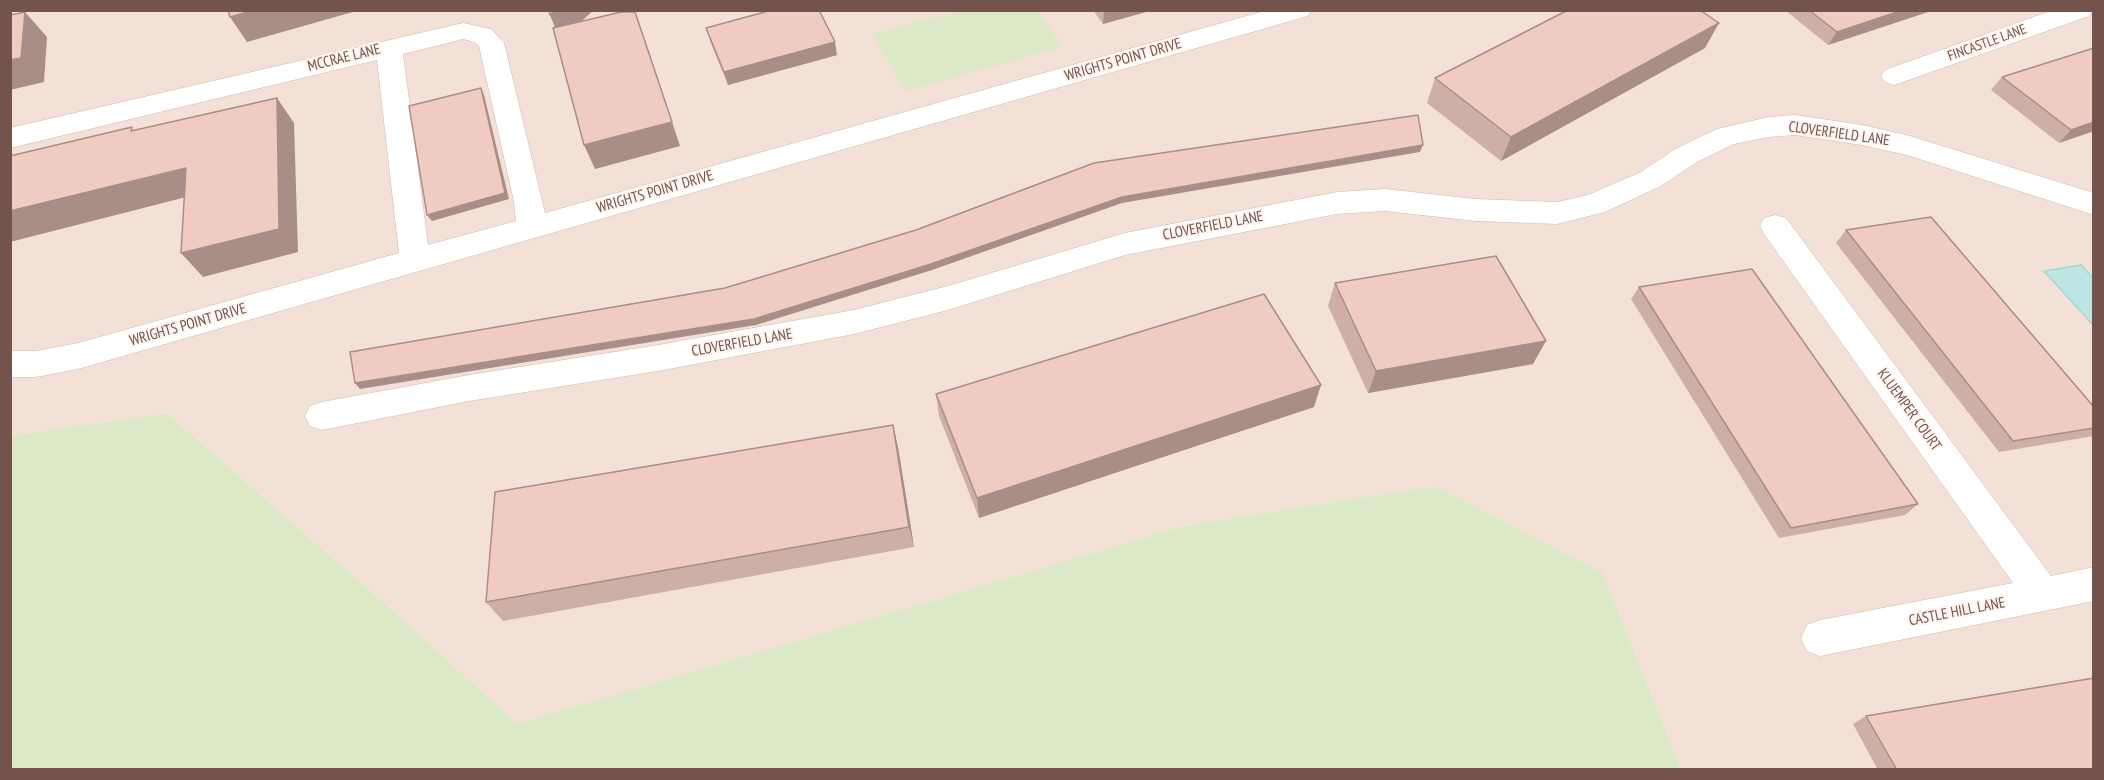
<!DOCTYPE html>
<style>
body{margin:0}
#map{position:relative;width:2104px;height:780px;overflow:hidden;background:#fcf0e8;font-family:"PT Sans Narrow",sans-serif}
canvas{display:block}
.frame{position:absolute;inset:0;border:12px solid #75534d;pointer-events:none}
</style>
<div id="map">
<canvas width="2104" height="780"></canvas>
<div class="frame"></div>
</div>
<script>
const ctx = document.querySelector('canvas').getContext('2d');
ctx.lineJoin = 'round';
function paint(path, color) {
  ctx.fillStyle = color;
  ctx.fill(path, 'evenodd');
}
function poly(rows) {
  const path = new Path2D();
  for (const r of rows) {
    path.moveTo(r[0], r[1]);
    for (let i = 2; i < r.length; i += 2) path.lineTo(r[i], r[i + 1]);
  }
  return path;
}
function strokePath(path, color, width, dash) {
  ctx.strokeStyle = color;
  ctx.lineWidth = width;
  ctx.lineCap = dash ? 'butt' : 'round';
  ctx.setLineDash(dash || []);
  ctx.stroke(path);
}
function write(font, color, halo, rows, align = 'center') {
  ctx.font = font + ' "PT Sans Narrow",sans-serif';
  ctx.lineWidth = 4.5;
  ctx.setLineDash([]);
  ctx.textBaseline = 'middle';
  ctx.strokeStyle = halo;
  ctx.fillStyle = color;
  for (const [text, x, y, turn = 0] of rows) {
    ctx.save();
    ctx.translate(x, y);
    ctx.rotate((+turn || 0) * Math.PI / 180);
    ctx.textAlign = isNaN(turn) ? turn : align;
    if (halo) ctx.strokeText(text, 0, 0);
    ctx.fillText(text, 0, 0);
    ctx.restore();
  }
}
paint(poly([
 [30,10,2093,11,2093,769,1681,769,1603,573,1436,486,1184,526,517,724,407,623,167,413,11,436,10,15]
]), '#f3e1d7');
paint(poly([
 [959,11,1038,11,1062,47,905,91,873,34],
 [167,413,407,623,517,724,1184,526,1436,486,1603,573,1681,769,11,769,11,436]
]), '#dbe9c7');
const water = poly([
 [2081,265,2093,278,2093,325,2044,271,2081,265]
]);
paint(water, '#bde5e3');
strokePath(water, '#a4d6d4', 1.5);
const minor = poly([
 [1268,10,1311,10,1308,16,78,369,36,377,10,377,10,351,36,351,78,343,399,253,377,60,10,148,10,128,463,23,491,29,504,43,545,213,1268,10],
 [463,39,474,42,479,46,514,202,516,221,428,245,403,54,463,39],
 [2053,10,2092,10,2089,16,1903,82,1894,85,1885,82,1881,76,1885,70,2053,10],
 [1795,115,1862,125,1910,136,2094,193,2094,215,1907,155,1862,145,1795,135,1769,137,1734,144,1697,162,1661,186,1605,212,1557,224,1476,221,1385,211,1337,214,1125,255,948,310,854,334,658,371,469,401,322,430,310,426,305,416,310,406,322,402,469,375,658,345,854,310,948,286,1125,233,1337,192,1385,189,1476,199,1557,202,1588,195,1641,172,1677,148,1717,129,1769,117,1795,115],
 [1775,215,1786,218,2051,576,2094,567,2094,601,1820,656,1807,651,1801,638,1807,625,1820,620,2013,583,1764,234,1760,226,1764,218,1775,215]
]);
strokePath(minor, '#cfb9b1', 1);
paint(minor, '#fff');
paint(poly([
 [1093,10,1153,10,1103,24],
 [1785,10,1934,10,1828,45],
 [706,28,837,55,728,85,710,41],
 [1705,48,1501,161,1427,103,1435,78],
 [2002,77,2094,131,2059,143,1991,90],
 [1846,230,2094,407,2094,436,1999,452,1836,243],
 [1335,283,1533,364,1368,393,1328,306],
 [1639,287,1918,504,1905,515,1779,538,1631,299],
 [936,394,1314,407,979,518,939,416],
 [898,447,914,547,503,621,486,602],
 [1866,716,2094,770,1878,770,1853,724]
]), '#ceafa6');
paint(poly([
 [255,10,360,10,247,42,230,17],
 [555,10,594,10,560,40,550,15],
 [1107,10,1153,10,1103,24,1104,11],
 [1903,10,1934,10,1828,45,1837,32],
 [25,12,47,37,44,82,10,90,10,60],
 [1719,23,1705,48,1501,161,1511,137],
 [644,37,680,146,595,169,584,145],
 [835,42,837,55,728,85,724,72],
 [481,88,484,95,509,199,432,221,427,215],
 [277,98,294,123,298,252,203,277,181,253],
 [2094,122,2094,131,2059,143,2071,130],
 [1423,145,1420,152,1122,203,932,270,756,325,360,389,355,383,1122,197],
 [186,168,206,192,10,242,10,211],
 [1546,341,1533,364,1368,393,1376,371],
 [1321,385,1314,407,979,518,977,498],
 [893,425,898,447,914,547,909,527]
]), '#a88e87');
const building = poly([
 [228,10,255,10,230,17,228,10],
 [549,10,555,10,550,15,549,10],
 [772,10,819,10,835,42,724,72,706,28,772,10],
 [1568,10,1700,10,1719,23,1511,137,1435,78,1568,10],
 [1809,10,1903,10,1837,32,1809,10],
 [25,12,21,58,10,60,10,15,25,12],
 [621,12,635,12,672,122,584,145,553,28,621,12],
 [2094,48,2094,122,2071,130,2002,77,2094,48],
 [481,88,505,193,427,215,409,106,481,88],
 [277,98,279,229,181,253,186,168,10,211,10,156,132,127,131,131,277,98],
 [1418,115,1423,145,1122,197,931,264,754,319,355,383,350,352,725,288,916,230,1094,163,1418,115],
 [1931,217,2094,407,2094,428,2013,441,1846,230,1931,217],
 [1496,256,1546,341,1376,371,1335,283,1496,256],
 [1752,269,1918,504,1791,528,1639,287,1752,269],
 [1264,294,1321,385,977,498,936,394,1264,294],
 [893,425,909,527,486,602,495,492,893,425],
 [2094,678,2094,770,1897,770,1866,716,2094,678]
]);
paint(building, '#f0cbc1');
strokePath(building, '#a88e87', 1.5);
write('14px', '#75534d', '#fef5ef', [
 ["FINCASTLE LANE",1987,43,-20]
]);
write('15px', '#75534d', '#fef5ef', [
 ["MCCRAE LANE",344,58,-14],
 ["WRIGHTS POINT DRIVE",1123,60,-16],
 ["CLOVERFIELD LANE",1839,134,8],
 ["WRIGHTS POINT DRIVE",655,192,-16],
 ["CLOVERFIELD LANE",1213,226,-11],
 ["WRIGHTS POINT DRIVE",188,325,-16],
 ["CLOVERFIELD LANE",742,343,-10],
 ["KLUEMPER COURT",1909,410,54],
 ["CASTLE HILL LANE",1957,612,-11]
]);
</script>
